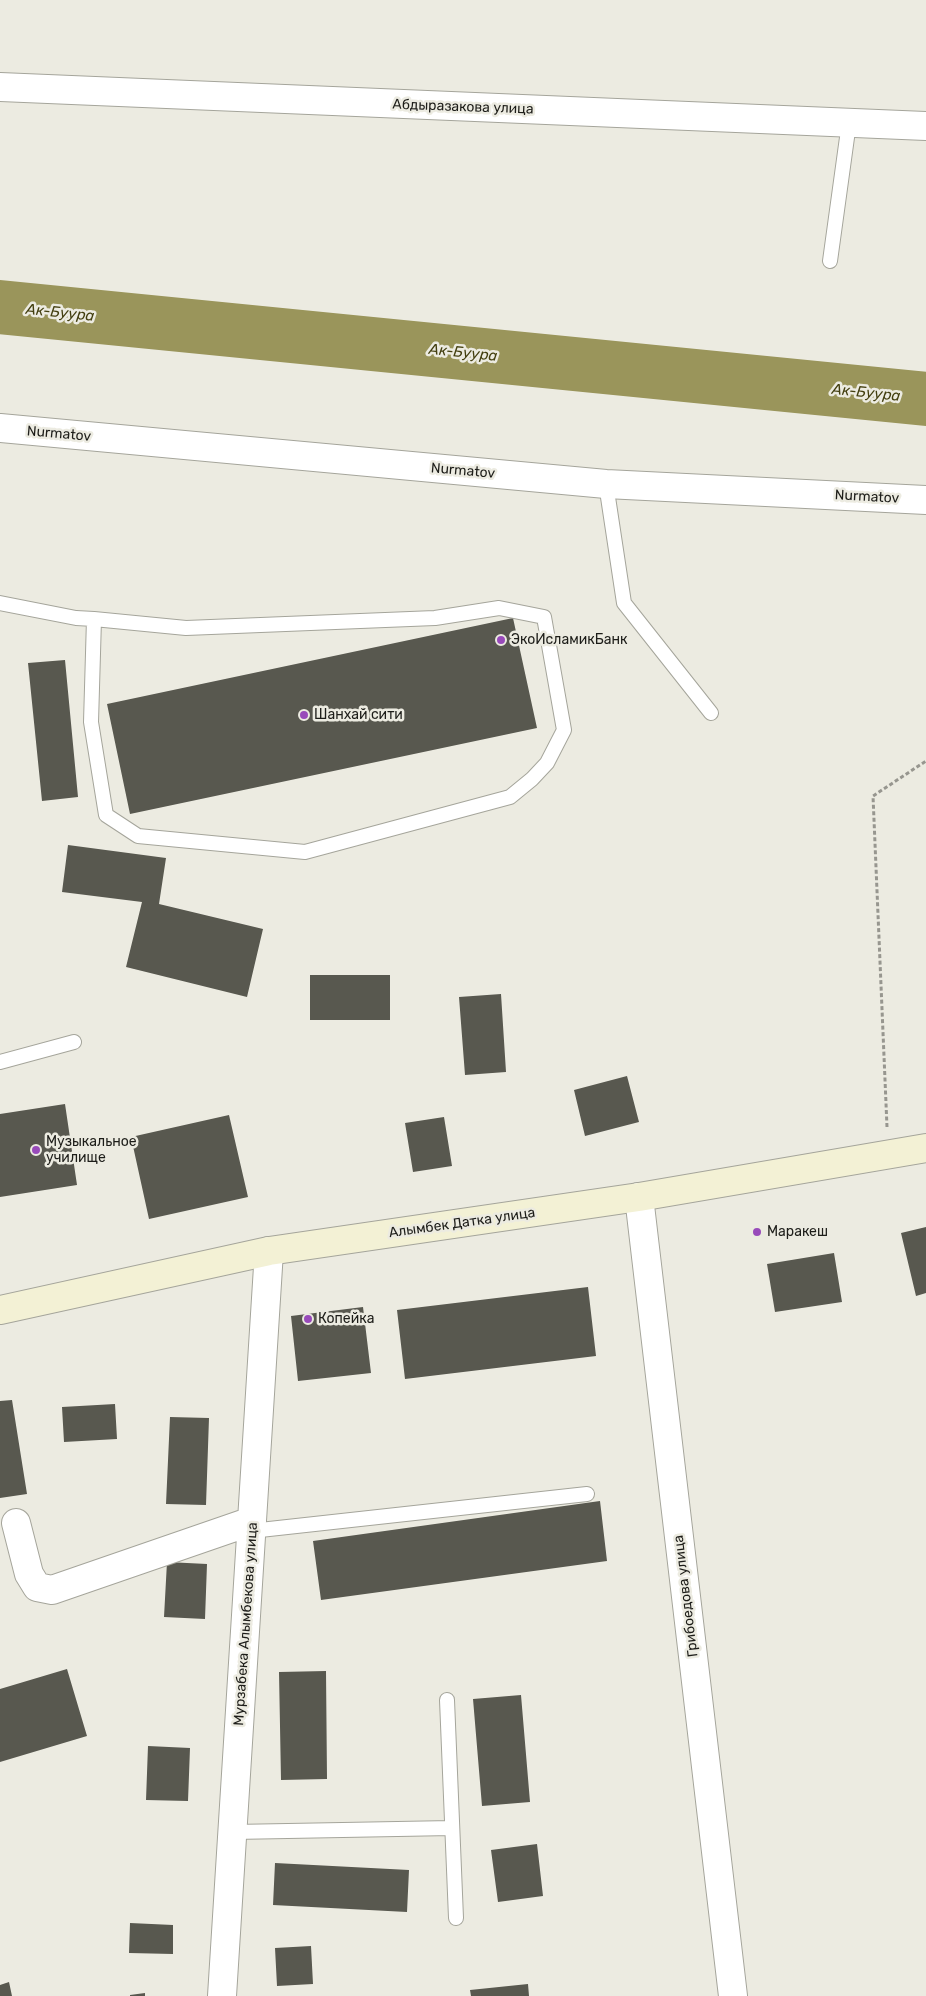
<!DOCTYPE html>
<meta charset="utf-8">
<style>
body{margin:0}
canvas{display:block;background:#ecebe1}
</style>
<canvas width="926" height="1996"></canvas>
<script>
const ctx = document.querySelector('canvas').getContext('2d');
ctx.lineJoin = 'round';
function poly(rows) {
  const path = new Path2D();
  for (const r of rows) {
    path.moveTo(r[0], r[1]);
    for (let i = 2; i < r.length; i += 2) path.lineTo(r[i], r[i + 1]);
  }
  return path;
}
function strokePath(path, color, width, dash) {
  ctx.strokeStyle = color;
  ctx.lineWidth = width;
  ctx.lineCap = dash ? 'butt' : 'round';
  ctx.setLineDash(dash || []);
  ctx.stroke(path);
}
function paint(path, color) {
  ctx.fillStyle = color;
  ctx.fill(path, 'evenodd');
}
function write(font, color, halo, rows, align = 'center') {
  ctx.font = font + ' Rubik,sans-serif';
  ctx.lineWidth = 5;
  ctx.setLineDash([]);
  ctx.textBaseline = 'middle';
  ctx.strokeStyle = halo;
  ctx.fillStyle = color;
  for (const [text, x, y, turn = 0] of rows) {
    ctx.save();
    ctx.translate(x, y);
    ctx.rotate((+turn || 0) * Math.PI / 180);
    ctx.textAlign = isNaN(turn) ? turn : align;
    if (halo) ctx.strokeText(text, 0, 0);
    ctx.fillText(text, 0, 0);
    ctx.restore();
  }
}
strokePath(poly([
 [0,307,926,399]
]), '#9a955b', 54);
paint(poly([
 [513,618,537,728,130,814,107,704],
 [65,660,78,797,42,801,28,663],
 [68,845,166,858,159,904,263,929,247,997,126,967,142,902,62,892],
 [310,975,390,975,390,1020,310,1020],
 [501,994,506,1072,465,1075,459,997],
 [627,1076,639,1122,585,1136,574,1090],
 [65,1104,77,1185,0,1197,0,1114],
 [229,1115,248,1197,149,1219,131,1137],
 [444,1117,452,1166,413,1172,405,1123],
 [926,1227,926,1293,916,1296,901,1233],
 [834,1253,842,1302,775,1312,767,1264],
 [588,1287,596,1356,405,1379,397,1310],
 [363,1307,371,1373,298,1381,291,1316],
 [12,1400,27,1494,0,1498,0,1401],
 [115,1404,117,1439,64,1442,62,1407],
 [170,1417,209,1418,206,1505,166,1504],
 [600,1501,607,1561,321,1600,313,1541],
 [167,1562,207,1564,205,1619,164,1617],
 [67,1669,87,1736,0,1762,0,1689],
 [326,1671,327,1779,281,1780,279,1672],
 [521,1695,530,1802,482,1806,473,1699],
 [148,1746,190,1748,188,1801,146,1800],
 [537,1844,543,1896,498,1902,491,1850],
 [275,1863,409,1870,407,1912,273,1905],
 [130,1923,173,1925,173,1954,129,1953],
 [311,1946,313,1984,277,1986,275,1948],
 [9,1982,12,1996,0,1996,0,1985],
 [528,1984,529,1996,471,1996,470,1990],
 [145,1993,145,1996,130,1996,130,1995]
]), '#58584f');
const service = poly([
 [830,261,849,123],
 [606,484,624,603,711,713],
 [0,603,76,618,94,619,186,628,435,618,499,608,544,617,564,730,547,763,532,779,510,797,305,852,138,836,106,815,91,722,94,619],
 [0,1062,74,1042],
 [251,1531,587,1494],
 [447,1700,456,1918],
 [233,1832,452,1828]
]);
const minor = poly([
 [0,87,926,126],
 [0,428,606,484,926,500],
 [639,1197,733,1996],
 [16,1523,29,1574,37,1587,52,1590,252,1521],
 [222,1996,269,1251]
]);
const secondary = poly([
 [0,1310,269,1251,639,1197,926,1148]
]);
strokePath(service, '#a5a59b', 16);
strokePath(minor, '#a5a59b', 30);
strokePath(secondary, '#a5a59b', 30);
strokePath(poly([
 [887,1127,873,796,926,761]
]), '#97968f', 3, [4, 2.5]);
strokePath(service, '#fff', 14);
strokePath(minor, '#fff', 28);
strokePath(secondary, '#f3f1d5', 28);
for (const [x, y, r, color] of [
 [501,640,5,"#984aba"],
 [304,715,5,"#984aba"],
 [36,1150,5,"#984aba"],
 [757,1232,5,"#984aba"],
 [308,1319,5,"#984aba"]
]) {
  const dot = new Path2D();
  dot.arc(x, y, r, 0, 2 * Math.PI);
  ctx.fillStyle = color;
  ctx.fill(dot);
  strokePath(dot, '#ecebe1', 2);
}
write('14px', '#1d1d19', '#ecebe1', [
 ["Абдыразакова улица",463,107,2],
 ["Nurmatov",59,434,5],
 ["Nurmatov",463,471,5],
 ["Nurmatov",867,497,3],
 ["Алымбек Датка улица",462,1223,-8],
 ["Грибоедова улица",686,1596,-97],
 ["Мурзабека Алымбекова улица",246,1624,-86]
]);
write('14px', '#1d1d19', '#ecebe1', [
 ["ЭкоИсламикБанк",511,640],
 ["Шанхай сити",314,715],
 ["Музыкальное",46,1142],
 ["училище",46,1158],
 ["Маракеш",767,1232],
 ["Копейка",318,1319]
], 'left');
write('italic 15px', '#433f10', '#ecebe1', [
 ["Ак-Буура",60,313,6],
 ["Ак-Буура",463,353,6],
 ["Ак-Буура",866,393,6]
]);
</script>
